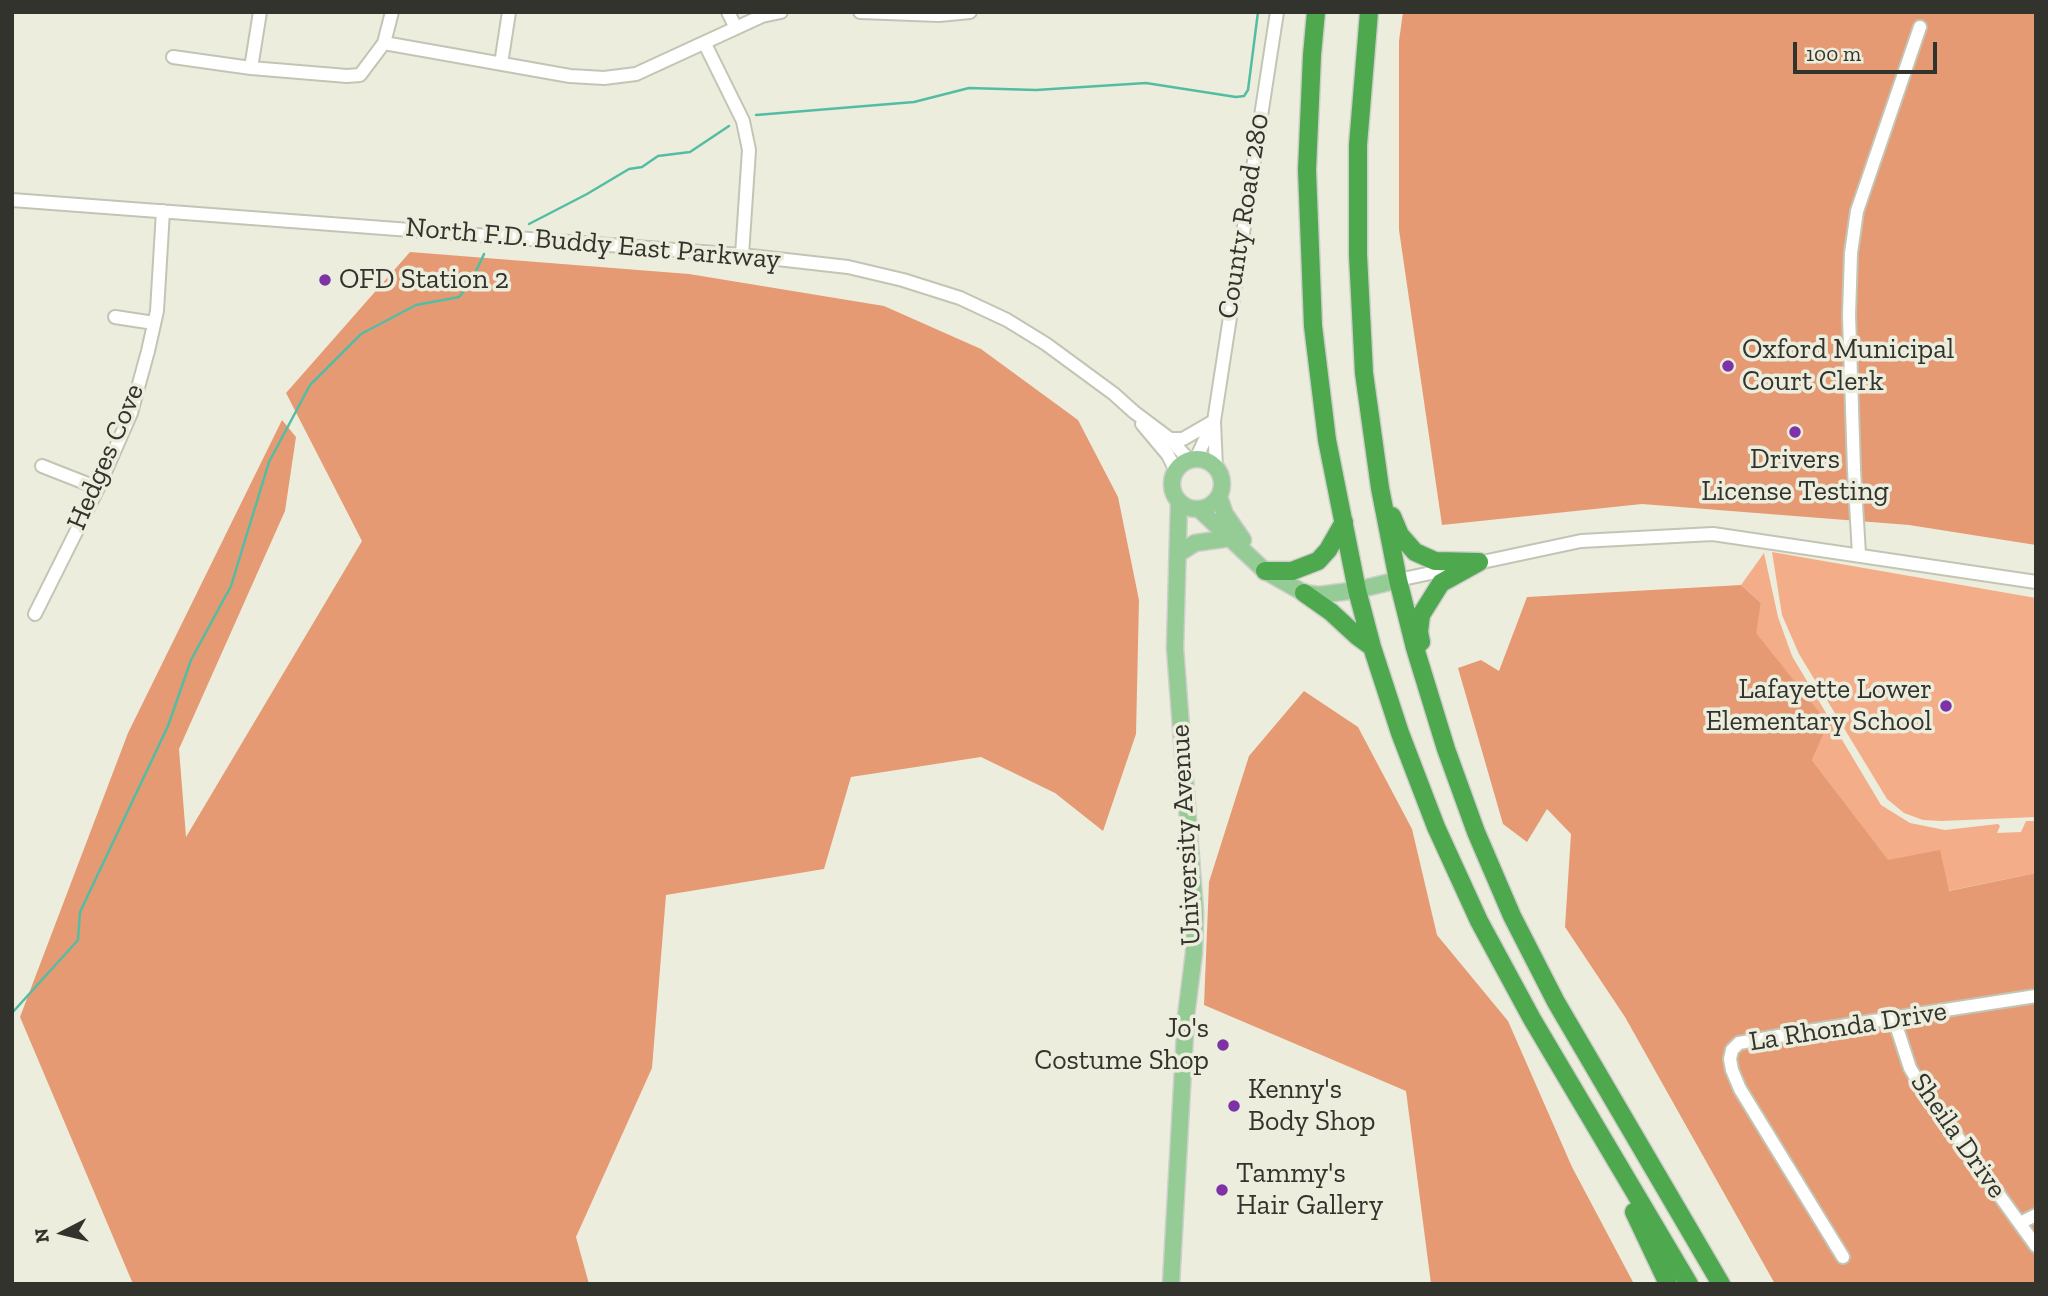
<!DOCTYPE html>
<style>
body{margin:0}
#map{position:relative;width:2048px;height:1296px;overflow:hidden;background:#eceddd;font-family:"Zilla Slab",serif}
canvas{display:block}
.frame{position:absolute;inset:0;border:14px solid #32332c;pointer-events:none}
.north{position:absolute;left:28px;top:1198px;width:70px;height:70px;-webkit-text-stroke:5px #eceddd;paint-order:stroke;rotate:263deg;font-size:19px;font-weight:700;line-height:28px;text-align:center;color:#32332c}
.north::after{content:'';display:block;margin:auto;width:24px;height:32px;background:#32332c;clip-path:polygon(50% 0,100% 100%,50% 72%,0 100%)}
.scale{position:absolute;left:1793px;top:42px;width:144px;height:32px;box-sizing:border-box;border:4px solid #32332c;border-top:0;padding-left:9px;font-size:21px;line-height:24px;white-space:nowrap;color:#32332c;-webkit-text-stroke:5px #eceddd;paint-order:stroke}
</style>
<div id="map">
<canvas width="2048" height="1296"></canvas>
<div class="frame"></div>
<div class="north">N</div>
<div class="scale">100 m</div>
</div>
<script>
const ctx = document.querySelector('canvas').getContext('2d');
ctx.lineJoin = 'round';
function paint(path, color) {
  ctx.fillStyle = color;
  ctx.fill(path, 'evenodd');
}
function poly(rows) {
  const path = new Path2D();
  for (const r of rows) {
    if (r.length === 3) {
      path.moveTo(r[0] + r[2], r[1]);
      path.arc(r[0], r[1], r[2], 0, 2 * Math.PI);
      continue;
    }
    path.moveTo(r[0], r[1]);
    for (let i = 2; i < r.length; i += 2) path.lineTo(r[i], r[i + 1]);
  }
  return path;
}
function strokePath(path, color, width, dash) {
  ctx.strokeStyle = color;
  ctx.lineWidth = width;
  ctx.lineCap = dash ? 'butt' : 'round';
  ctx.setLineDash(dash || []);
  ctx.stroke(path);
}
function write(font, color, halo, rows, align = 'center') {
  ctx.font = font + ' "Zilla Slab",serif';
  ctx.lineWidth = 7;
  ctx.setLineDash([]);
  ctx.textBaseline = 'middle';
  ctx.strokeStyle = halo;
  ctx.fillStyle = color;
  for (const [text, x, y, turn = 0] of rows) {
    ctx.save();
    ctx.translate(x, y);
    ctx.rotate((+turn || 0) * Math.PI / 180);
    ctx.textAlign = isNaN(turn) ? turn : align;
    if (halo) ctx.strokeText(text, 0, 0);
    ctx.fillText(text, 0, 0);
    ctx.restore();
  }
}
paint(poly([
 [1772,552,2036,598,2036,817,1942,821,1923,820,1904,813,1887,799,1799,654,1782,615],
 [1764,553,1778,617,1792,656,1881,805,1910,823,1945,830,1998,824,2000,826,1997,833,2021,832,2026,821,2036,821,2036,873,1948,891,1888,861,1812,760,1827,722,1755,633,1761,603,1741,585]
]), '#f4ad89');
paint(poly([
 [1403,12,2036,12,2036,545,1909,525,1642,504,1442,525,1399,230,1399,41],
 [410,252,689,274,884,306,981,349,1078,420,1118,497,1139,600,1136,734,1103,831,1055,793,981,757,851,777,824,869,666,895,652,1068,576,1237,589,1284,133,1284,20,1017,128,733,282,420,296,437,285,511,179,749,186,837,362,541,286,393],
 [1741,585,1761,603,1756,633,1828,723,1812,760,1888,860,1940,850,1949,891,2036,873,2036,1284,1775,1284,1625,1017,1565,927,1571,834,1547,809,1527,842,1503,824,1458,668,1481,660,1499,671,1527,597],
 [1304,691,1358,727,1412,829,1437,935,1508,1021,1572,1167,1634,1284,1431,1284,1406,1091,1204,1005,1209,882,1249,756]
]), '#e69a73');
strokePath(poly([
 [756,115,914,102,969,88,1036,90,1146,83,1236,97,1244,96,1248,90,1258,12],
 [529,224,587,194,629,169,642,167,658,156,690,152,729,126],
 [12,1013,78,940,80,912,168,726,191,660,231,586,269,462,310,385,361,334,416,305,459,297,470,284,484,254]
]), '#53bda4', 2.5);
const minor = poly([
 [728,12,736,28],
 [860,12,939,15,970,12],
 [384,43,570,76,604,78,636,74,762,16,781,12],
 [705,44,743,121,749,150,742,255],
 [173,57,251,68,347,76,360,75,384,43,392,12],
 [501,64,509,12],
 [251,68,260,12],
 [12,200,742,255,848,267,903,280,960,298,1007,320,1046,344,1114,394,1134,412,1170,439,1189,460],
 [115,317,154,323],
 [1142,424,1168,455,1176,471],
 [1170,439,1183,439,1214,421],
 [1196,459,1212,424],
 [42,466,98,488],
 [1216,468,1214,421,1277,12],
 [1859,554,1854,470,1849,315,1851,253,1857,211,1920,27],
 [1398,580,1581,541,1713,534,2036,582],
 [35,614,98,488,131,413,148,351,157,311,163,211],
 [1894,1019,1910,1068,1922,1088,2036,1246],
 [2020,1223,2036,1215],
 [1843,1257,1740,1089,1732,1070,1730,1059,1732,1050,1739,1043,1796,1033,2036,996]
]);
const major = poly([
 [1197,484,25],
 [1219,497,1225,514,1243,540],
 [1199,509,1265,571,1304,593,1319,595,1357,590,1398,580],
 [1178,554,1195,543,1231,538],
 [1171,1284,1186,1016,1194,953,1195,912,1175,648,1179,501]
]);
const highway = poly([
 [1316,12,1312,55,1307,170,1313,326,1327,440,1357,590,1372,647,1400,733,1436,827,1479,921,1532,1019,1689,1284],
 [1369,12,1358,145,1358,255,1364,373,1380,488,1398,580,1415,648,1446,749,1476,832,1512,916,1556,1002,1721,1284],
 [1392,516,1400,535,1415,552,1435,561,1479,562],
 [1265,571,1292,571,1318,561,1328,550,1344,522],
 [1304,593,1331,612,1357,636,1372,647],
 [1421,642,1419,632,1421,615,1441,583,1479,562],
 [1634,1212,1668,1284]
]);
strokePath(minor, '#c3c5b4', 16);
strokePath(major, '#cececc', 19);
strokePath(highway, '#cececc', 21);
strokePath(minor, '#fff', 12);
strokePath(major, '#95cb94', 16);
strokePath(highway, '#4ea84d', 18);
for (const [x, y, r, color] of [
 [325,280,7,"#7d33a5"],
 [1728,366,7,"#7d33a5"],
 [1795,432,7,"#7d33a5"],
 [1946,706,7,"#7d33a5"],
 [1223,1045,7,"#7d33a5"],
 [1234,1106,7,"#7d33a5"],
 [1222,1190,7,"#7d33a5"]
]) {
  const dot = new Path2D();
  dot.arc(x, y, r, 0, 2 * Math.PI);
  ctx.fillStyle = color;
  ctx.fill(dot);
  strokePath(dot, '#eceddd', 2.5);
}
write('28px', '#32332c', '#eceddd', [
 ["County Road 280",1244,216,-81],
 ["North F.D. Buddy East Parkway",593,244,5],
 ["Hedges Cove",106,457,-67],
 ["University Avenue",1186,835,-93],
 ["La Rhonda Drive",1848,1027,-9],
 ["Sheila Drive",1958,1136,55]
]);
write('28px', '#32332c', '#eceddd', [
 ["OFD Station 2",339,280],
 ["Oxford Municipal",1742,350],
 ["Court Clerk",1742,382],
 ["Drivers",1795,460,"center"],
 ["License Testing",1795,492,"center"],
 ["Lafayette Lower",1932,690,"right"],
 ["Elementary School",1932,722,"right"],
 ["Jo's",1209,1029,"right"],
 ["Costume Shop",1209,1061,"right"],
 ["Kenny's",1248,1090],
 ["Body Shop",1248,1122],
 ["Tammy's",1236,1174],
 ["Hair Gallery",1236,1206]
], 'left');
</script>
